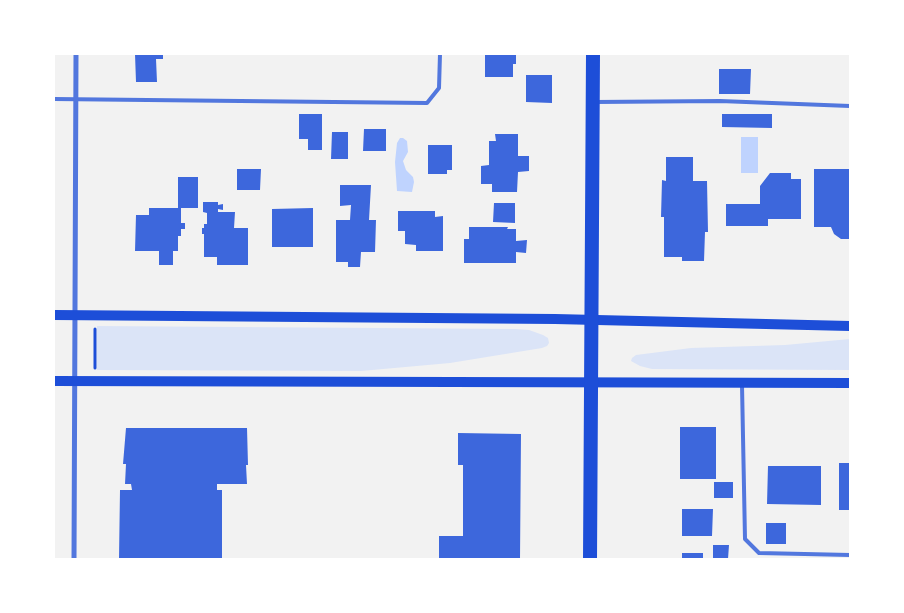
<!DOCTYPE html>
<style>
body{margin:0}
#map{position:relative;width:904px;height:613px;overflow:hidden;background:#f2f2f2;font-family:"Public Sans",sans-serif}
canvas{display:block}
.frame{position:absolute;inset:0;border:55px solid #fff;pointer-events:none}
</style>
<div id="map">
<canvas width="904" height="613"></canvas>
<div class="frame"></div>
</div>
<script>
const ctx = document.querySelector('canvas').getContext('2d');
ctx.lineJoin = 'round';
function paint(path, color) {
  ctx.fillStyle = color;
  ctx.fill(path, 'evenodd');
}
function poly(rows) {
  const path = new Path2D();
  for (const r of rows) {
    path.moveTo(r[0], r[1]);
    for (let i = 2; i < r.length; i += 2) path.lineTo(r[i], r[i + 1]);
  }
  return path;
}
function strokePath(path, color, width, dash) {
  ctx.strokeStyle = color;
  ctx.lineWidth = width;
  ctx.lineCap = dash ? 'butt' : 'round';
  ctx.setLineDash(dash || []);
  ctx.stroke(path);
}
paint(poly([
 [97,326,515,329,529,330,543,335,548,338,549,343,547,346,542,348,450,363,361,371,97,370],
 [850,339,850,370,652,369,640,366,631,361,632,358,636,355,691,348,785,345]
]), '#dbe4f7');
paint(poly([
 [741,137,758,137,758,173,741,173],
 [400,138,403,138,407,141,408,152,403,161,406,170,413,177,414,182,412,192,397,191,395,162,397,143]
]), '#bfd3fe');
paint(poly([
 [135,54,163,54,163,59,156,59,157,82,136,82],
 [485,54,516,54,516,64,513,64,513,77,485,77],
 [719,69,751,69,750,94,719,94],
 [526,75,552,75,552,103,526,102],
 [299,114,322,114,322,150,308,150,308,139,299,139],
 [722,114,772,114,772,128,722,127],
 [364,129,386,129,386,151,363,151],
 [332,132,348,132,348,159,331,159],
 [495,134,518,134,518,156,529,156,529,171,518,172,517,192,492,192,492,184,481,184,481,166,489,165,489,141,496,141],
 [428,145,452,145,452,170,447,170,447,174,428,174],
 [666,157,693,157,693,181,707,181,708,232,705,232,704,261,682,261,682,257,664,257,664,217,661,217,662,180,666,181],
 [237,169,261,169,260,190,237,190],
 [814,169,850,169,850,237,849,239,841,239,834,234,831,227,814,227],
 [770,173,791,173,791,179,801,179,801,219,768,219,768,226,726,226,726,204,760,204,760,186],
 [178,177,198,177,198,208,181,208,181,223,185,223,185,229,181,229,181,236,178,236,178,251,173,251,173,265,159,265,159,251,135,251,136,215,149,215,149,208,178,208],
 [340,185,371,185,369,220,376,220,375,252,361,252,360,267,348,267,348,262,336,262,336,220,350,220,351,205,340,206],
 [203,202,218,202,218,205,223,204,223,210,218,209,218,212,235,212,234,228,248,228,248,265,217,265,217,257,204,257,204,234,202,234,202,228,204,228,204,224,207,224,207,213,203,212],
 [494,203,515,203,515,223,493,222],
 [313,208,313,247,272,247,272,209],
 [398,211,435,211,435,217,443,216,443,251,416,251,416,245,405,244,405,231,398,231],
 [469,227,508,227,507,229,516,229,516,241,527,240,526,253,516,252,516,263,464,263,464,239,469,239],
 [680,427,716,427,716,479,680,479],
 [126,428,247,428,248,465,246,465,247,484,217,484,217,490,222,490,222,559,119,559,120,490,132,490,131,484,125,484,126,464,123,464],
 [458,433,521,434,520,559,439,559,439,536,463,536,463,465,458,465],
 [839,463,850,463,850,510,839,510],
 [768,466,821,466,821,505,767,504],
 [714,482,733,482,733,498,714,498],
 [682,509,713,509,712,536,682,536],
 [766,523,786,523,786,544,766,544],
 [713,545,729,545,728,559,713,559],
 [682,553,703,553,703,559,682,559]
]), '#3d67dc');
strokePath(poly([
 [95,329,95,368]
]), '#1d4ed8', 3);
strokePath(poly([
 [54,99,427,103,439,88,440,54],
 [595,102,720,101,850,106],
 [742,385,745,539,759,553,850,555]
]), '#5277de', 4);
strokePath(poly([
 [74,559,76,54]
]), '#5277de', 5);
strokePath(poly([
 [54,315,555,319,850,326],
 [54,381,850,383]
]), '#1d4ed8', 10);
strokePath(poly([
 [590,559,593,54]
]), '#1d4ed8', 14);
</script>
